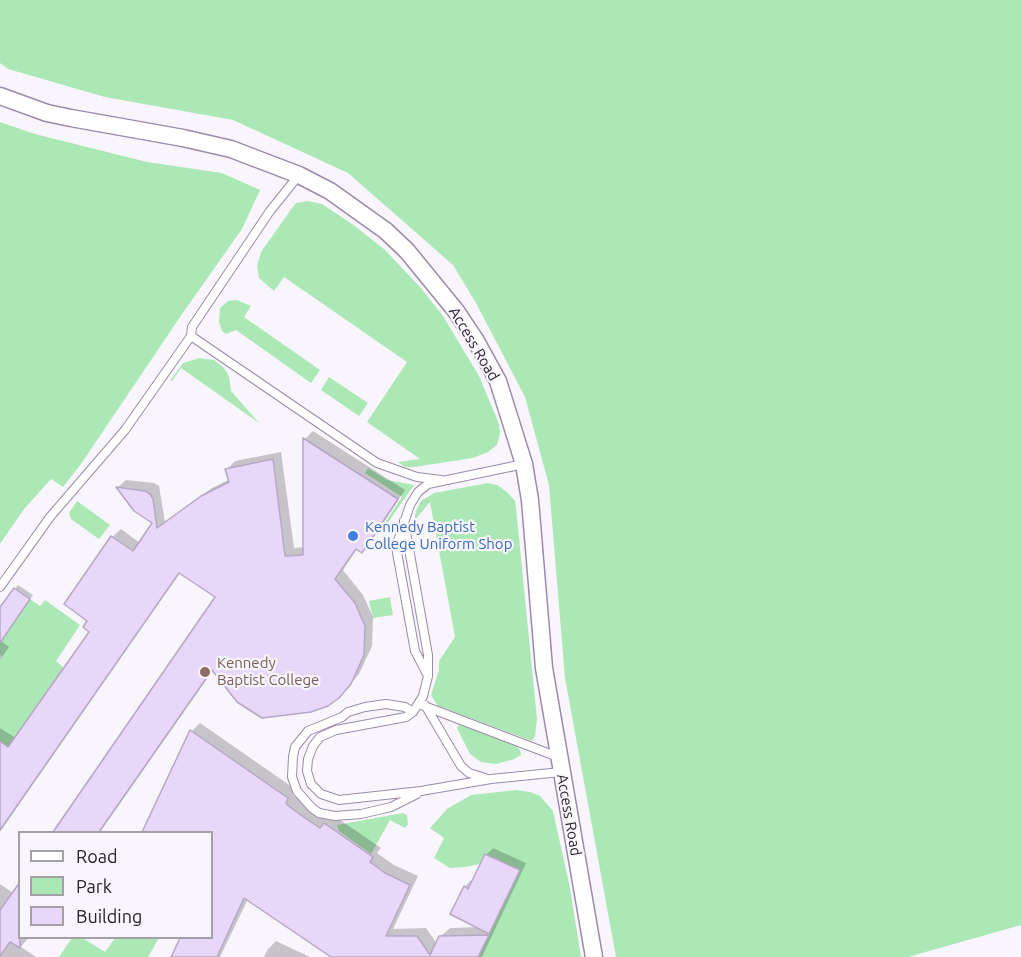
<!DOCTYPE html>
<style>
body{margin:0}
#map{position:relative;width:1021px;height:957px;overflow:hidden;background:#f8f5fc;font-family:Ubuntu,sans-serif}
canvas{display:block}
.legend{position:absolute;left:18px;top:831px;width:195px;height:108px;box-sizing:border-box;background:#f8f5fc;border:2px solid #a4a0a9;margin:0;padding:8px 10px;list-style:none;font-size:18px;color:#26212c}
.legend li{display:flex;align-items:center;gap:12px;height:30px}
.legend b{width:30px;border:2px solid #a4a0a9}
</style>
<div id="map">
<canvas width="1021" height="957"></canvas>
<ul class="legend">
<li><b style="height:8px;background:#fff"></b>Road</li>
<li><b style="height:16px;background:#ace8b5"></b>Park</li>
<li><b style="height:16px;background:#e8d7f9"></b>Building</li>
</ul>
</div>
<script>
const ctx = document.querySelector('canvas').getContext('2d');
ctx.lineJoin = 'round';
function paint(path, color) {
  ctx.fillStyle = color;
  ctx.fill(path, 'evenodd');
}
function poly(rows) {
  const path = new Path2D();
  for (const r of rows) {
    path.moveTo(r[0], r[1]);
    for (let i = 2; i < r.length; i += 2) path.lineTo(r[i], r[i + 1]);
  }
  return path;
}
function strokePath(path, color, width, dash) {
  ctx.strokeStyle = color;
  ctx.lineWidth = width;
  ctx.lineCap = dash ? 'butt' : 'round';
  ctx.setLineDash(dash || []);
  ctx.stroke(path);
}
function write(font, color, halo, rows, align = 'center') {
  ctx.font = font + ' Ubuntu,sans-serif';
  ctx.lineWidth = 4.5;
  ctx.setLineDash([]);
  ctx.textBaseline = 'middle';
  ctx.strokeStyle = halo;
  ctx.fillStyle = color;
  for (const [text, x, y, turn = 0] of rows) {
    ctx.save();
    ctx.translate(x, y);
    ctx.rotate((+turn || 0) * Math.PI / 180);
    ctx.textAlign = isNaN(turn) ? turn : align;
    if (halo) ctx.strokeText(text, 0, 0);
    ctx.fillText(text, 0, 0);
    ctx.restore();
  }
}
paint(poly([
 [0,0,1021,0,1021,925,908,957,616,957,565,678,549,485,525,397,476,303,453,265,348,173,233,120,105,97,8,69,0,63],
 [0,122,35,134,147,162,222,173,260,190,242,229,180,317,81,464,63,487,51,479,24,509,0,544],
 [307,201,322,204,355,226,385,250,420,287,443,316,479,376,499,424,500,433,497,445,488,452,473,458,414,467,405,467,398,462,420,459,367,422,407,362,284,277,274,291,259,278,257,266,261,252,292,208,296,203],
 [237,300,251,306,244,317,320,370,311,383,236,330,226,334,222,331,219,322,220,308,228,301],
 [199,358,214,360,224,368,229,376,231,391,259,423,181,368,172,381,170,381,183,363],
 [329,377,368,403,359,416,321,390],
 [368,468,387,480,414,485,387,524,386,521,402,497,365,473],
 [488,483,497,485,507,492,515,501,516,508,537,719,535,736,532,741,438,706,431,695,439,670,439,661,455,637,430,502,414,521,416,511,421,501,434,493],
 [77,501,110,525,99,539,71,519,69,513],
 [390,597,393,615,373,618,369,601],
 [30,599,40,606,45,600,80,625,56,661,64,668,8,747,0,741,0,659,2,656,0,655,0,643],
 [459,725,477,730,516,746,520,750,521,755,514,759,496,764,481,762,470,754,457,728],
 [516,790,530,792,540,796,553,811,570,888,581,957,478,957,520,870,485,854,480,864,465,867,450,868,434,858,444,838,430,828,447,809,471,795],
 [403,813,407,815,408,824,405,828,390,820,371,854,339,831,337,825],
 [72,938,83,938,105,952,115,938,159,938,148,957,59,957]
]), '#ace8b5');
paint(poly([
 [313,431,405,490,370,543,361,551,357,548,343,570,363,595,373,617,372,646,359,674,347,688,213,670,100,832,55,832,217,597,180,572,0,832,0,728,16,738,92,631,89,621,112,537,121,529,140,543,154,523,118,487,126,480,154,483,159,486,165,522,212,488,230,479,227,469,235,461,281,452,294,548,304,547,305,439],
 [18,585,33,595,1,641,9,647,0,660,0,610],
 [200,723,295,789,293,795,311,808,329,820,333,815,381,848,377,853,394,865,418,876,393,929,426,928,437,944,441,936,450,928,479,927,465,887,471,880,473,882,486,855,493,848,526,863,482,957,334,957,248,899,220,957,172,957,181,938,212,938,212,832,143,832,192,731],
 [0,884,13,893,20,938,28,938,21,947,36,957,0,957],
 [276,941,310,957,264,957,268,949]
]), '#0003');
const building = poly([
 [303,438,398,499,362,553,356,549,335,579,355,603,365,626,364,655,351,684,339,698,328,706,311,712,262,718,237,702,212,670,99,832,53,832,215,597,179,573,0,830,0,741,8,747,89,632,83,627,87,621,64,604,111,536,133,551,152,523,134,511,116,487,145,491,150,494,153,499,157,528,201,496,229,482,225,469,273,459,285,556,303,555,303,438],
 [14,588,30,599,0,643,0,607,14,588],
 [190,730,288,798,286,804,302,816,320,828,324,823,373,857,370,862,385,873,410,885,386,936,417,936,430,955,439,936,489,935,478,957,331,957,244,898,217,957,171,957,180,938,212,938,212,832,142,832,190,730],
 [485,854,520,870,489,934,450,914,464,886,468,889,485,854],
 [20,882,20,948,10,942,0,956,0,910,20,882]
]);
paint(building, '#e8d7f9');
strokePath(building, '#b6a7c5', 1.5);
const lane = poly([
 [299,175,270,211,192,327,191,336,377,463,417,477,441,480],
 [404,521,428,655,428,676,423,696,413,712,406,717,336,730,320,737,313,746,308,759,307,771,311,784,321,794,339,800,421,791,491,779,561,772],
 [0,587,50,517,125,430,191,336],
 [428,676,415,651,396,547,410,505,418,492,428,484,524,464],
 [419,704,558,757],
 [425,705,461,766,469,773,485,778],
 [413,712,405,707,386,704,365,707,348,712,342,717,308,731,295,747,293,757,292,777,297,791,312,808,319,813,335,816,361,814,391,807,417,794]
]);
const street = poly([
 [0,96,47,113,71,118,183,138,231,149,299,175,330,191,386,231,407,251,456,311,476,341,498,381,524,464,530,500,544,668,594,957]
]);
strokePath(lane, '#9a8ba8', 10);
strokePath(street, '#9a8ba8', 19);
strokePath(lane, '#fff', 8);
strokePath(street, '#fff', 16);
for (const [x, y, r, color] of [
 [353,536,6,"#3f7fe0"],
 [205,672,6,"#8d6e63"]
]) {
  const dot = new Path2D();
  dot.arc(x, y, r, 0, 2 * Math.PI);
  ctx.fillStyle = color;
  ctx.fill(dot);
  strokePath(dot, '#f8f5fc', 2);
}
write('15px', '#26212c', '#f8f5fc', [
 ["Access Road",474,344,59],
 ["Access Road",569,815,80]
]);
write('15px', '#366cbe', '#f8f5fc', [
 ["Kennedy Baptist",365,527],
 ["College Uniform Shop",365,544]
], 'left');
write('15px', '#785e54', '#f8f5fc', [
 ["Kennedy",217,663],
 ["Baptist College",217,680]
], 'left');
</script>
